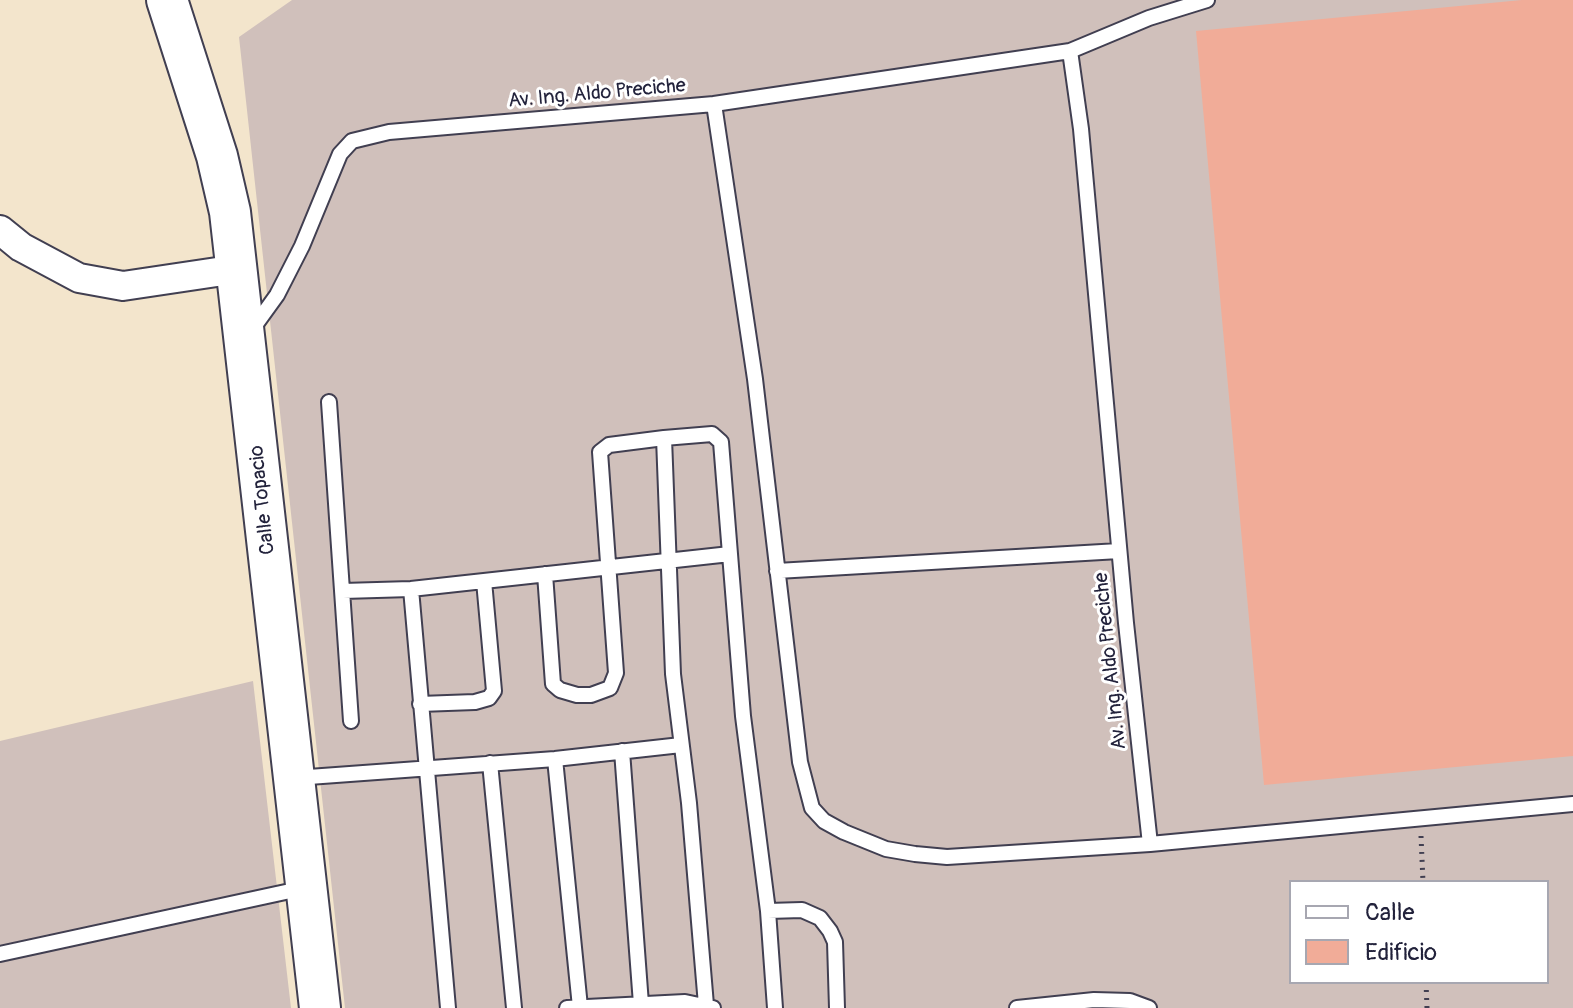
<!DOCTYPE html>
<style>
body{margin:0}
#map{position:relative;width:1573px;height:1008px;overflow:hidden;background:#f3e5cc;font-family:Pangolin,sans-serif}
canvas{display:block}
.legend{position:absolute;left:1289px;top:880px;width:260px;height:104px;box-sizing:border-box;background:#fff;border:2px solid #a7a7b1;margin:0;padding:10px 14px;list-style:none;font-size:24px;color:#22223b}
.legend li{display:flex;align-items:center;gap:16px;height:40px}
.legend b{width:40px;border:2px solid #a7a7b1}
</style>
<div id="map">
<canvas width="1573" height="1008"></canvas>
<ul class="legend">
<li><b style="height:10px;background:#fff"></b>Calle</li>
<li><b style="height:22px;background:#f1ac98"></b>Edificio</li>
</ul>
</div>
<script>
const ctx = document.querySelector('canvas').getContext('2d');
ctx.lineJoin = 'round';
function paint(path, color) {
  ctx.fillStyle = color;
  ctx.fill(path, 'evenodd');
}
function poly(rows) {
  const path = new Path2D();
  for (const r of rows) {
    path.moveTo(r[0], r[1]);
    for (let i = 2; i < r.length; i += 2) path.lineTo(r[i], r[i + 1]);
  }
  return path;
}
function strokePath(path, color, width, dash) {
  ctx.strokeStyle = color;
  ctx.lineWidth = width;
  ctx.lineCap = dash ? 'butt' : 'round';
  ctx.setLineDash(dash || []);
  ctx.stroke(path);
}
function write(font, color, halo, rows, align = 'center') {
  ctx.font = font + ' Pangolin,sans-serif';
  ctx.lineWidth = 6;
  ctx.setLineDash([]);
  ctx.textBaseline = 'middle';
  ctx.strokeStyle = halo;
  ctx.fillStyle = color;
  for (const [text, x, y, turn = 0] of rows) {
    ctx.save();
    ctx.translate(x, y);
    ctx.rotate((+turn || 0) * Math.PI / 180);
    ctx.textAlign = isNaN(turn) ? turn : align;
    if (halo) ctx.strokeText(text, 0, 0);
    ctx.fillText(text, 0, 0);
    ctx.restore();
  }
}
paint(poly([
 [292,0,1573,0,1573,1008,345,1008,239,37],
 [1291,882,1547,882,1547,982,1291,982],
 [253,681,291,1008,0,1008,0,741]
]), '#d0c0bb');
paint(poly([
 [1522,0,1573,0,1573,756,1264,785,1196,31]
]), '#f1ac98');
const lane = poly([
 [1070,51,1149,18,1207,0],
 [714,104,755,379,800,762,812,808,824,821,844,832,886,849,915,854,947,857,1150,844],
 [251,331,277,295,302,246,340,154,352,141,389,132,714,104,1070,51,1081,129,1126,623,1150,844,1573,804],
 [329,402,351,721],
 [777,571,1119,551],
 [545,574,553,684,560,690,577,695,591,695,610,688,616,673,600,452,609,445,664,438],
 [411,589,448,1008],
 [343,591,411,589,730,554],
 [420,704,475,702,489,698,494,691,484,581],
 [622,751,641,1004],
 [555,759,580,1007],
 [490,763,514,1008],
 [295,778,555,759,681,745],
 [768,911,802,910,820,918,830,931,835,942,837,1008],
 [0,954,304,888],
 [706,1005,689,803,673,674,664,438,712,434,721,442,743,716,768,911,775,1008],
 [567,1008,685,1002,713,1008],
 [1017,1008,1094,1000,1130,1001,1149,1008]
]);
const street = poly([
 [0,230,21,247,79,278,123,286,237,269]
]);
const secondary = poly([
 [167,0,217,156,230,212,320,1008]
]);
strokePath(lane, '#413f51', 18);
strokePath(street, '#413f51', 32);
strokePath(secondary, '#413f51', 44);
strokePath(poly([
 [1421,836,1423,882],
 [1426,982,1427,1008]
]), '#413f51', 5, [2, 6]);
strokePath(lane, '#fff', 14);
strokePath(street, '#fff', 28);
strokePath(secondary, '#fff', 40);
write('20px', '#22223b', '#fff', [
 ["Av. Ing. Aldo Preciche",597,94,-5],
 ["Calle Topacio",263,500,-96],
 ["Av. Ing. Aldo Preciche",1111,661,-96]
]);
</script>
